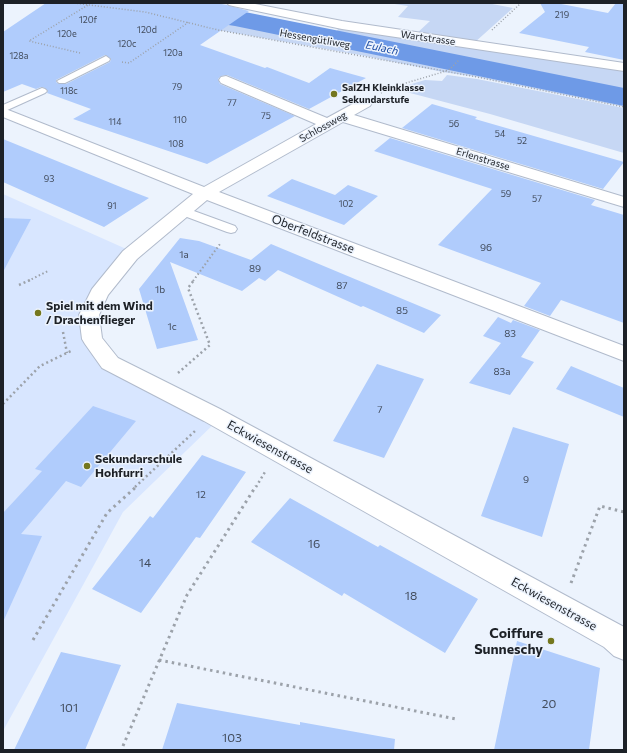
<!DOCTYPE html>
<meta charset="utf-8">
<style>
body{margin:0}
#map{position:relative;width:627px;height:753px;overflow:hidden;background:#ecf3fd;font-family:Commissioner,sans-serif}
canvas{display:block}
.frame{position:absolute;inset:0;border:4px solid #1d2127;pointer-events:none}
</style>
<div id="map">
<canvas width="627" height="753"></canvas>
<div class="frame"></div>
</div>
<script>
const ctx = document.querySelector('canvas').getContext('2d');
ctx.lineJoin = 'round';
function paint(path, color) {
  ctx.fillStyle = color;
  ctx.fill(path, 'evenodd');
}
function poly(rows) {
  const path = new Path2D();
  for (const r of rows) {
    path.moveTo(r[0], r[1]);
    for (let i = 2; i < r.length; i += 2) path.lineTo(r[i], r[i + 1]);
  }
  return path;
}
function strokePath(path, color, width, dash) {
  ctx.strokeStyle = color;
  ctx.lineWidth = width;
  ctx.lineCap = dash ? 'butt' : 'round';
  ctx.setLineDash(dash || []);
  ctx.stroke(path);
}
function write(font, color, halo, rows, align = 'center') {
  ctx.font = font + ' Commissioner,sans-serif';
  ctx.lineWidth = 3;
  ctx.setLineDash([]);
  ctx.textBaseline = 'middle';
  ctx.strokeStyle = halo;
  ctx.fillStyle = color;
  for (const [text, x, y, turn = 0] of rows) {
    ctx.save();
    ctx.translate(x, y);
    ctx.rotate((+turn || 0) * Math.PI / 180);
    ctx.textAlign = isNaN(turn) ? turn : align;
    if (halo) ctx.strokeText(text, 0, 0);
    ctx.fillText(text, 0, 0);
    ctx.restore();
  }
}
paint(poly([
 [3,194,133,252,89,315,110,363,219,419,123,512,3,731]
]), '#d8e6ff');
paint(poly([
 [388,3,487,3,513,8,474,43,415,35,430,21,398,17,408,6],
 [188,12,324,38,334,35,340,26,624,69,624,107,477,77,443,72,360,55,218,30],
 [447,75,477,79,624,108,624,153,490,114,395,89,425,80,442,81]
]), '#c6d7f4');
paint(poly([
 [126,3,188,3,235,10,624,88,624,106,235,26,139,11,130,8,126,3]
]), '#6e9ae7');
paint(poly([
 [46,3,216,3,227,5,249,11,200,45,265,68,267,67,309,83,330,68,366,78,309,109,227,75,221,76,218,79,220,84,295,116,207,164,73,119,91,109,47,93,48,91,45,88,41,87,36,89,22,84,3,92,3,32],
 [105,55,111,59,110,62,66,84,59,84,56,82,56,80],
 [540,3,556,3,608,13,616,3,624,3,624,60,585,52,589,47,519,33,545,12],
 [432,104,477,117,475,119,624,162,603,189,402,128],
 [390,138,595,200,591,205,624,215,624,323,561,300,550,316,524,306,541,283,438,245,492,189,374,151],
 [3,139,123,188,149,198,104,227,3,182],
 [292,179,335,195,348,185,378,196,344,225,267,196],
 [3,218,31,219,3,272],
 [180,238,199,241,251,260,271,244,441,315,424,333,363,306,361,307,278,270,265,281,259,278,242,291,170,262,198,340,157,349,139,289],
 [498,317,511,323,513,320,540,330,521,357,534,362,510,395,469,383,501,343,483,336],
 [377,364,424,379,384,458,333,441],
 [571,366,624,388,624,417,556,389],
 [93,406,136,421,81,487,66,481,21,534,42,536,3,622,3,513,42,471,35,469],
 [513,427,569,444,542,537,481,516],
 [202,455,246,472,200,538,196,537,141,613,92,589,150,516,153,518],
 [290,498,378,547,380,545,478,599,445,653,344,593,342,596,251,542],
 [517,641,600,668,589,750,494,750],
 [61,652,121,665,85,750,14,750],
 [177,703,300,725,300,722,395,739,394,750,162,750]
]), '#b0ccfc');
const service = poly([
 [106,56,110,59,109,61,65,83,59,83,57,81,106,56],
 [42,88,45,89,47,91,45,93,3,112,3,105,42,88],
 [183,207,235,226,237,229,235,232,231,233,227,232,179,214,177,211,179,208,183,207]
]);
const minor = poly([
 [227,3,250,3,342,21,624,63,624,71,342,29,233,6,229,5,227,3],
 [226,76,327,118,360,100,365,99,370,100,372,103,370,106,354,115,624,197,624,207,343,122,219,192,624,346,624,361,207,200,137,259,108,295,99,315,102,338,118,358,220,409,624,627,624,660,614,656,604,647,204,421,102,368,85,344,82,339,79,315,92,289,123,251,193,194,3,117,3,108,204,187,316,124,221,83,219,80,221,77,226,76]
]);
strokePath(service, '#b1bbcc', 2);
strokePath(minor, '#b1bbcc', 2);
strokePath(poly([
 [74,3,145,12,218,30,477,77,624,107],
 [492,30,521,3],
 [80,53,29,41,88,5],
 [122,62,129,63,189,22],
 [381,93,389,88,443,72,450,69,459,60]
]), '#9ca2aa', 1.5, [1, 2]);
strokePath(poly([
 [28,281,48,271],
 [193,281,220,244]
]), '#9ca2aa', 2, [1.5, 2.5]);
strokePath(poly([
 [19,285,30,280],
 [63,332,67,353],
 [178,373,210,345,188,288,194,280],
 [3,404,40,366,73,350],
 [135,487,195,431],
 [256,487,265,472]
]), '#9ca2aa', 2.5, [2, 3]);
strokePath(poly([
 [571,583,600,506,624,512],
 [33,640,107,513,137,486],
 [159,660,456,719],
 [123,746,187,595,256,486]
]), '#9ca2aa', 3, [2.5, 4]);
paint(service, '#fff');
paint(minor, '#fff');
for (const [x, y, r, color] of [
 [334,94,4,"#74771e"],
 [38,313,4,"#74771e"],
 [87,466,4,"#74771e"],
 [551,641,4,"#74771e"]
]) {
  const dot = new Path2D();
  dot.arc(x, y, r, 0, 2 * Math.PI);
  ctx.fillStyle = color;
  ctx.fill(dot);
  strokePath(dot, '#ecf3fd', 1.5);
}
write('9px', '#424c5c', null, [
 ["219",562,15],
 ["120f",88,20],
 ["120d",147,30],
 ["120e",67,34],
 ["120c",127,44],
 ["120a",173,53],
 ["128a",19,56],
 ["79",177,87],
 ["118c",69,91],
 ["77",232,103],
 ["75",266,116],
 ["110",180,120],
 ["114",115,122],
 ["56",454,124],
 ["54",500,134],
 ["52",522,141],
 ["108",176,144],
 ["93",49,179],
 ["59",506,194],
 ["57",537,199],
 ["102",346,204],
 ["91",112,206]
]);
write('10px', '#1d2127', '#ecf3fd', [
 ["Wartstrasse",428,38,8],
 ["Hessengütliweg",315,39,10],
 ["Schlossweg",323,127,-29],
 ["Erlenstrasse",483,159,17]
]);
write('bold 10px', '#1d2127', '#ecf3fd', [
 ["SalZH Kleinklasse",342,88],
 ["Sekundarstufe",342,100]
], 'left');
write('10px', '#424c5c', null, [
 ["96",486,248],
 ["1a",184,255],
 ["89",255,269],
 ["87",342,286],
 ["1b",160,290],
 ["85",402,311],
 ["1c",172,327],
 ["83",510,334],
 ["83a",502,372],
 ["7",380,410],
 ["9",526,480],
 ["12",201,495]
]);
write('italic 11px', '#194aa3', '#ecf3fd', [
 ["Eulach",382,48,12]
]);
write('12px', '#1d2127', '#ecf3fd', [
 ["Oberfeldstrasse",313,234,21],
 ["Eckwiesenstrasse",270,447,29],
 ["Eckwiesenstrasse",554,604,29]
]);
write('bold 12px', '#1d2127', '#ecf3fd', [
 ["Spiel mit dem Wind",46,306],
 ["/ Drachenflieger",46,320],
 ["Sekundarschule",95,459],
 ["Hohfurri",95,473]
], 'left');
write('12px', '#424c5c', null, [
 ["16",314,544],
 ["14",145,563],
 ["18",411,596],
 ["20",549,704],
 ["101",69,708],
 ["103",232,738]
]);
write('bold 14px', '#1d2127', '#ecf3fd', [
 ["Coiffure",543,633],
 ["Sunneschy",543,649]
], 'right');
</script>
